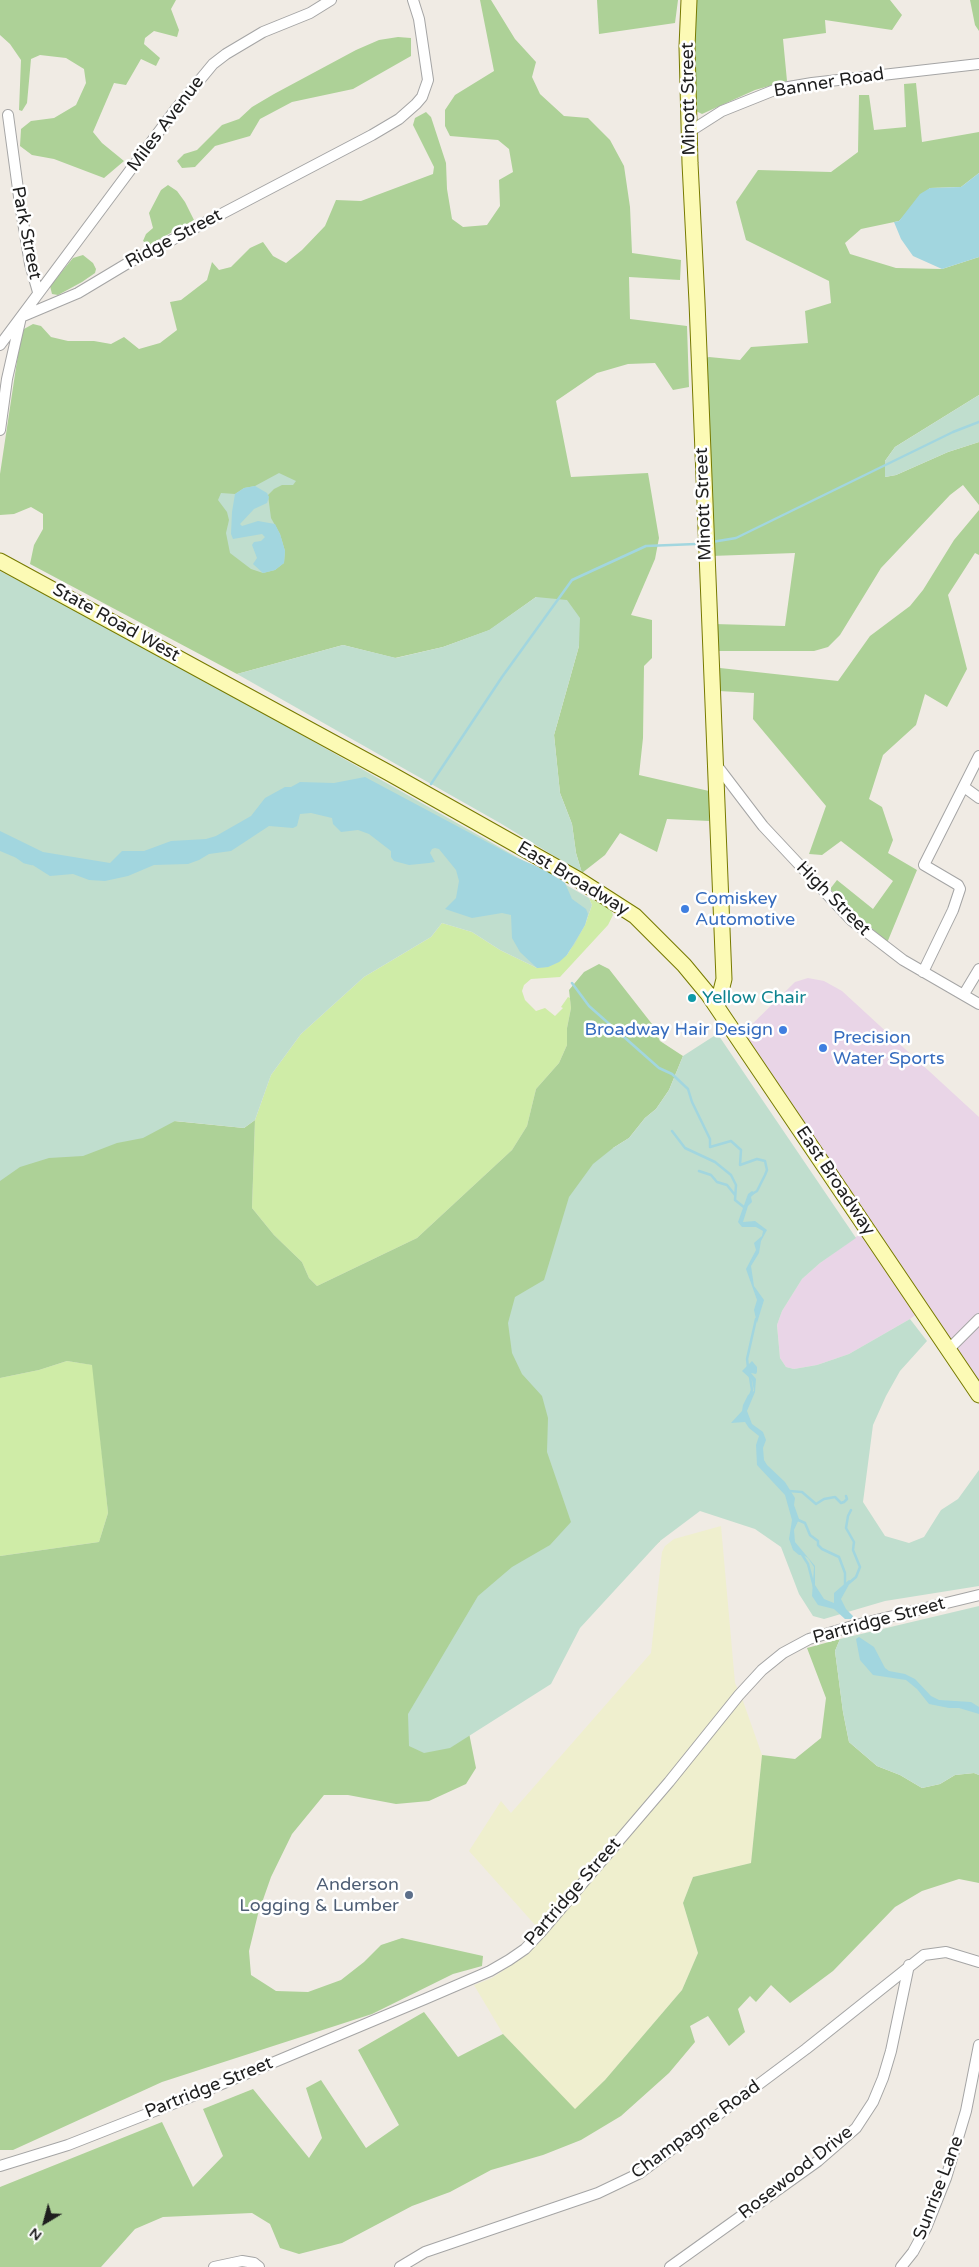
<!DOCTYPE html>
<style>
body{margin:0}
#map{position:relative;width:979px;height:2267px;overflow:hidden;background:#f0ebe4;font-family:"Varela Round",sans-serif}
canvas{display:block}
.north{position:absolute;left:20px;top:2197px;width:50px;height:50px;-webkit-text-stroke:4px #fff;paint-order:stroke;rotate:217deg;font-size:14px;font-weight:700;line-height:20px;text-align:center;color:#1e1e1e}
.north::after{content:'';display:block;margin:auto;width:18px;height:22px;background:#1e1e1e;clip-path:polygon(50% 0,100% 100%,50% 72%,0 100%)}
</style>
<div id="map">
<canvas width="979" height="2267"></canvas>
<div class="north">N</div>
</div>
<script>
const ctx = document.querySelector('canvas').getContext('2d');
ctx.lineJoin = 'round';
function paint(path, color) {
  ctx.fillStyle = color;
  ctx.fill(path, 'evenodd');
}
function poly(rows) {
  const path = new Path2D();
  for (const r of rows) {
    path.moveTo(r[0], r[1]);
    for (let i = 2; i < r.length; i += 2) path.lineTo(r[i], r[i + 1]);
  }
  return path;
}
function strokePath(path, color, width, dash) {
  ctx.strokeStyle = color;
  ctx.lineWidth = width;
  ctx.lineCap = dash ? 'butt' : 'round';
  ctx.setLineDash(dash || []);
  ctx.stroke(path);
}
function write(font, color, halo, rows, align = 'center') {
  ctx.font = font + ' "Varela Round",sans-serif';
  ctx.lineWidth = 5;
  ctx.setLineDash([]);
  ctx.textBaseline = 'middle';
  ctx.strokeStyle = halo;
  ctx.fillStyle = color;
  for (const [text, x, y, turn = 0] of rows) {
    ctx.save();
    ctx.translate(x, y);
    ctx.rotate((+turn || 0) * Math.PI / 180);
    ctx.textAlign = isNaN(turn) ? turn : align;
    if (halo) ctx.strokeText(text, 0, 0);
    ctx.fillText(text, 0, 0);
    ctx.restore();
  }
}
paint(poly([
 [808,978,824,981,842,991,979,1117,979,1395,922,1310,910,1319,849,1354,817,1365,794,1369,786,1367,780,1358,777,1325,782,1311,802,1279,820,1263,867,1229,738,1038,795,982]
]), '#e9d5e7');
paint(poly([
 [721,1526,735,1683,743,1701,762,1755,751,1863,693,1877,683,1903,698,1953,682,1990,605,2080,575,2110,503,2034,474,1985,492,1978,528,1954,536,1945,525,1935,536,1926,469,1851,501,1801,511,1813,651,1653,662,1552,665,1546,674,1539]
]), '#efefce');
paint(poly([
 [589,898,611,909,613,915,608,925,560,977,531,979,524,985,522,991,525,1000,536,1011,545,1008,555,1016,563,1008,561,1007,568,997,570,998,571,1008,567,1028,567,1045,559,1063,536,1089,527,1126,512,1150,417,1238,317,1286,309,1278,302,1262,274,1235,252,1208,255,1120,271,1075,301,1034,364,977,431,937,442,923,472,932,500,950,537,968,567,955,585,925,592,905],
 [67,1361,93,1365,108,1513,99,1542,0,1556,0,1378,39,1370]
]), '#cfeca7');
paint(poly([
 [0,0,176,0,171,9,179,30,177,37,154,31,145,38,144,44,160,58,156,66,141,59,126,85,114,83,93,132,102,143,124,161,104,178,54,159,32,155,20,146,21,129,31,121,54,118,76,105,86,83,84,69,66,58,40,55,31,59,27,103,22,111,19,110,21,60,10,44,0,35],
 [480,0,491,0,515,39,536,62,532,77,540,94,564,116,588,118,610,140,624,166,630,207,632,253,681,260,680,280,629,277,630,319,687,326,689,387,673,390,655,363,628,364,597,373,556,401,571,477,648,473,659,538,655,559,631,615,652,620,652,658,644,666,643,738,639,775,709,791,709,821,667,819,657,852,620,833,605,855,582,873,576,853,572,824,560,793,554,735,579,646,536,597,490,630,443,647,395,658,343,645,237,674,30,564,34,545,43,529,43,514,31,507,14,514,0,515,0,474,20,341,24,329,33,324,41,326,51,337,68,341,94,341,111,344,124,337,139,349,160,343,177,330,170,302,181,300,207,280,212,262,219,270,231,267,250,248,263,242,273,256,286,263,302,250,325,226,336,200,361,201,433,174,434,167,413,125,415,118,426,112,431,117,446,163,447,189,452,219,463,227,487,225,500,206,499,180,513,172,509,149,498,140,450,136,445,126,445,110,455,95,494,71],
 [597,0,678,0,675,23,599,34],
 [695,0,890,0,902,15,892,30,825,20,826,33,783,39,787,81,755,90,702,114,696,111,693,45],
 [970,0,979,0,979,31,975,25],
 [398,37,411,38,411,56,353,89,292,102,260,119,250,136,215,146,195,167,182,168,177,161,184,154,197,150,222,125,239,119,252,107,274,94,356,50,379,40],
 [916,83,922,142,979,132,979,173,961,187,930,188,899,221,861,229,845,243,850,254,896,268,942,269,979,257,979,395,895,447,885,461,885,477,896,475,948,452,979,442,979,505,963,485,950,495,881,568,840,635,828,647,814,651,716,651,714,624,785,626,795,553,711,556,703,359,709,357,740,360,751,347,808,343,805,311,831,303,829,281,746,240,736,202,758,170,831,172,858,152,859,95,869,95,874,130,906,127,904,84],
 [168,185,177,191,185,202,194,220,149,245,143,241,146,234,153,228,149,213,161,190],
 [83,255,93,263,96,269,95,273,82,282,58,295,52,294,50,286,73,258],
 [979,510,979,555,975,553,948,595,967,669,947,707,925,694,916,725,883,755,869,799,882,807,893,840,888,853,917,870,887,943,830,889,837,880,873,909,893,881,841,841,822,855,809,854,826,806,753,719,754,693,719,691,720,668,838,681,870,636,910,606,923,590,954,540],
 [599,964,609,969,652,1024,660,1041,683,1056,669,1090,656,1109,645,1118,629,1138,613,1148,660,1541,465,1713,476,1768,466,1784,429,1801,396,1804,348,1795,324,1795,292,1834,271,1877,258,1914,249,1951,251,1975,276,1991,308,1992,341,1980,364,1962,381,1945,402,1938,483,1956,482,1966,453,1974,372,2014,162,2082,13,2150,0,2150,0,1556,99,1542,108,1513,92,1365,67,1361,39,1370,0,1378,0,1079,104,1114,244,1128,255,1120,252,1208,274,1235,302,1262,309,1278,317,1286,417,1238,512,1150,527,1126,536,1089,559,1063,567,1045,567,1028,571,1008,569,990,584,972],
 [840,1639,835,1651,843,1712,849,1742,877,1766,900,1775,922,1788,940,1784,955,1775,974,1773,979,1775,979,1883,959,1879,922,1891,895,1907,833,1971,790,2003,771,1985,756,2002,750,1996,738,2009,745,2032,729,2046,708,2016,690,2026,695,2042,669,2073,621,2116,581,2140,543,2155,491,2170,450,2192,412,2206,342,2243,299,2254,280,2248,270,2224,252,2213,163,2217,135,2229,101,2267,0,2267,0,2187,162,2122,193,2187,223,2156,203,2109,253,2089,309,2158,322,2138,306,2088,321,2080,366,2148,399,2125,358,2050,424,2012,458,2057,503,2034,575,2109,605,2080,682,1990,698,1953,683,1903,693,1877,751,1863,762,1755,795,1759,821,1738,826,1698,807,1648]
]), '#add197');
paint(poly([
 [979,395,979,442,948,452,896,475,885,477,885,461,895,447],
 [279,473,296,481,293,485,282,485,274,489,268,495,271,518,280,534,285,551,284,563,275,570,263,573,251,569,230,553,226,533,229,520,227,512,218,500,221,493,235,494,244,488,255,486],
 [0,571,147,647,589,898,592,905,585,925,574,945,559,962,548,967,537,968,500,950,472,932,442,923,431,937,364,977,301,1034,271,1075,255,1120,244,1128,175,1121,143,1138,117,1143,83,1156,49,1158,20,1167,0,1181],
 [536,597,567,600,580,618,579,646,554,735,560,793,572,824,576,853,582,873,500,823,237,674,343,645,396,658,443,647,489,630],
 [714,1036,719,1036,856,1238,820,1263,802,1279,782,1311,777,1325,780,1358,786,1367,794,1369,817,1365,849,1354,910,1319,927,1341,900,1371,886,1396,873,1425,863,1502,885,1536,909,1543,924,1537,941,1510,958,1499,979,1470,979,1586,885,1601,824,1619,813,1616,799,1594,781,1547,755,1529,700,1511,660,1541,580,1628,551,1684,450,1748,424,1753,409,1746,408,1714,478,1596,512,1567,550,1545,571,1522,547,1452,548,1418,542,1396,522,1374,512,1353,508,1323,515,1297,544,1280,569,1197,593,1164,613,1148,629,1138,645,1118,656,1109,669,1090,683,1056],
 [979,1606,979,1775,974,1773,955,1775,940,1784,922,1788,900,1775,877,1766,849,1742,843,1712,835,1651,840,1639]
]), '#c0dece');
paint(poly([
 [979,173,979,257,942,269,913,256,901,239,894,222,899,221,920,194,930,188,961,187],
 [255,486,267,493,269,497,267,503,254,509,240,524,242,526,258,521,275,524,280,534,285,551,284,563,275,570,263,573,253,564,257,558,252,545,254,542,261,541,265,537,262,534,233,539,231,534,232,512,235,494,244,488],
 [365,777,515,857,552,873,565,883,572,899,586,909,588,914,585,925,567,955,559,962,548,967,537,968,520,952,512,938,511,915,502,913,472,918,445,909,456,898,459,881,456,870,439,849,435,848,432,849,430,853,435,862,429,863,409,865,394,861,391,857,391,851,369,834,358,830,341,832,333,824,332,818,311,813,300,814,297,826,293,828,269,826,231,851,209,854,199,860,188,864,154,865,128,876,105,881,89,880,73,874,50,876,31,864,0,851,0,831,43,852,110,863,122,851,144,851,171,841,206,839,216,836,251,816,265,798,285,787,291,787,300,782,334,783],
 [752,1191,755,1193,751,1197,752,1202,748,1206,743,1222,755,1221,767,1230,761,1241,759,1253,751,1266,754,1286,764,1300,757,1323,754,1310,757,1300,746,1269,756,1250,754,1243,762,1236,763,1231,756,1227,742,1227,738,1222,748,1194],
 [752,1361,757,1367,757,1372,756,1374,751,1373,756,1379,755,1392,747,1411,752,1424,763,1432,766,1440,763,1448,764,1460,767,1465,785,1482,795,1498,794,1505,799,1519,794,1530,795,1542,815,1566,815,1585,824,1599,834,1603,834,1593,849,1580,851,1581,841,1599,846,1609,853,1616,852,1619,845,1619,834,1609,818,1605,812,1596,814,1567,808,1558,803,1555,799,1555,793,1550,789,1539,792,1520,785,1495,757,1465,756,1445,759,1436,749,1428,745,1422,731,1423,742,1411,743,1405,748,1395,754,1391,752,1380,742,1371],
 [859,1637,874,1647,885,1668,889,1671,905,1674,915,1679,931,1696,939,1700,971,1702,979,1707,979,1714,959,1708,949,1708,929,1704,917,1689,906,1680,873,1675,860,1660,856,1639]
]), '#a2d6df');
strokePath(poly([
 [712,542,736,538,953,432,979,422],
 [431,784,502,677,572,580,646,546,696,544],
 [17,857,24,862,32,864],
 [572,983,589,1006,659,1068,672,1074,688,1089,692,1102,710,1139,710,1147,731,1141,741,1150,740,1165,757,1159,765,1161,767,1170,765,1175,757,1191,752,1194],
 [672,1131,685,1148,715,1162,731,1175,736,1185,735,1200,745,1208],
 [699,1171,711,1175,717,1182,727,1185,735,1195],
 [748,1367,747,1359,756,1319],
 [750,1396,752,1390,750,1377],
 [789,1491,802,1492,816,1504,824,1499,835,1497,841,1503,844,1502,847,1499,846,1496],
 [796,1519,805,1523,810,1535,818,1541,818,1545,822,1549,839,1557,845,1573,845,1586],
 [801,1553,808,1564,814,1587],
 [849,1583,856,1577,860,1567,853,1550,854,1542,846,1528,848,1516,851,1510]
]), '#a2d6df', 2.5);
const street = poly([
 [8,115,20,204,30,264,38,292],
 [689,132,722,111,777,89,812,83,979,64],
 [0,345,175,110,213,64,226,54,263,32,310,13,331,0],
 [0,430,7,379,21,317,78,293,128,263,372,135,399,119,416,104,422,97,428,80,419,19,413,0],
 [715,763,763,826,851,920,903,960,979,1004],
 [964,787,979,798],
 [923,972,953,910,960,889,958,885,924,865,979,756],
 [964,994,979,969],
 [948,1350,979,1319],
 [0,2166,68,2145,198,2094,425,1999,490,1971,509,1960,525,1949,540,1933,669,1782,739,1695,762,1670,783,1653,809,1639,856,1625,979,1595],
 [214,2267,242,2261,254,2263,259,2267],
 [400,2267,425,2252,598,2193,640,2173,806,2049,924,1955,946,1952,979,1962],
 [670,2267,818,2161,856,2128,873,2102,883,2078,891,2051,909,1965],
 [901,2267,913,2252,926,2228,946,2178,966,2111,979,2045]
]);
const secondary = poly([
 [689,0,687,47,690,163,697,302,724,979,717,1007],
 [0,561,389,773,579,880,635,916,684,965,708,994,979,1395]
]);
strokePath(street, '#a5a5a5', 12);
strokePath(secondary, '#777a00', 17);
strokePath(street, '#fff', 10);
strokePath(secondary, '#fcfab5', 15);
for (const [x, y, r, color] of [
 [685,909,5,"#3f7fe0"],
 [692,998,5,"#0f9aa8"],
 [783,1030,5,"#3f7fe0"],
 [823,1048,5,"#3f7fe0"],
 [409,1895,5,"#5c6f8a"]
]) {
  const dot = new Path2D();
  dot.arc(x, y, r, 0, 2 * Math.PI);
  ctx.fillStyle = color;
  ctx.fill(dot);
  strokePath(dot, '#fff', 2);
}
write('18px', '#1e1e1e', '#fff', [
 ["Banner Road",829,83,-9],
 ["Minott Street",689,99,-91],
 ["Miles Avenue",166,124,-53],
 ["Park Street",26,233,79],
 ["Ridge Street",174,239,-28],
 ["Minott Street",704,504,-92],
 ["State Road West",116,623,29],
 ["East Broadway",573,879,31],
 ["High Street",833,899,45],
 ["East Broadway",835,1181,56],
 ["Partridge Street",879,1621,-15],
 ["Partridge Street",573,1892,-49],
 ["Partridge Street",209,2088,-22],
 ["Champagne Road",696,2130,-36],
 ["Rosewood Drive",796,2173,-38],
 ["Sunrise Lane",939,2188,-69]
]);
write('18px', '#366cbe', '#fff', [
 ["Comiskey",695,899],
 ["Automotive",695,920],
 ["Broadway Hair Design",773,1030,"right"],
 ["Precision",833,1038],
 ["Water Sports",833,1059]
], 'left');
write('18px', '#0d838f', '#fff', [
 ["Yellow Chair",702,998]
], 'left');
write('18px', '#4e5e75', '#fff', [
 ["Anderson",399,1885],
 ["Logging & Lumber",399,1906]
], 'right');
</script>
